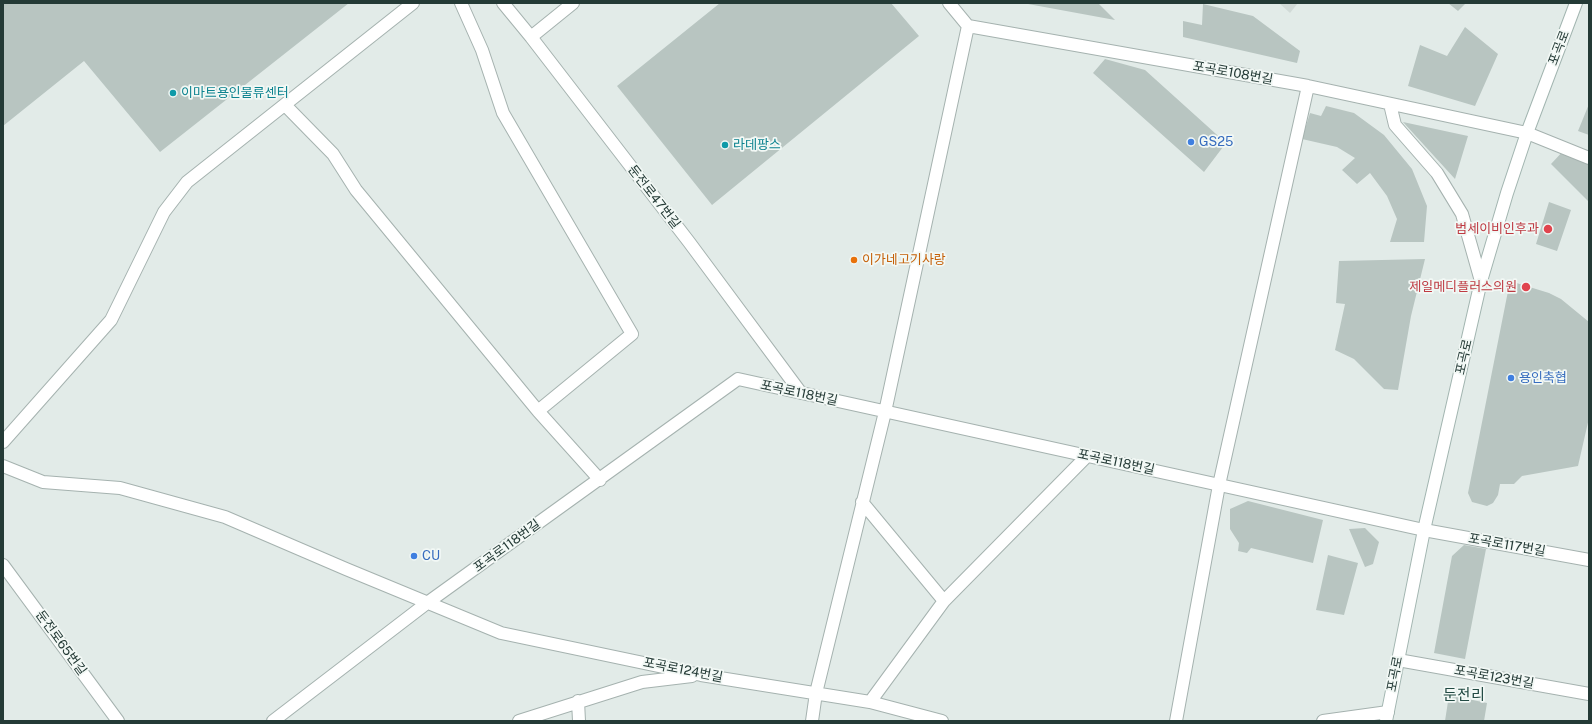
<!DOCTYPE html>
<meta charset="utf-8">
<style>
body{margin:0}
#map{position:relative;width:1592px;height:724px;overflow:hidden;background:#e2ebe8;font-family:"Public Sans",sans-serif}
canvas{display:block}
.frame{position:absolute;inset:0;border:4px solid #243a36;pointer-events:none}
</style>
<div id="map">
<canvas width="1592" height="724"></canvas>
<div class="frame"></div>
</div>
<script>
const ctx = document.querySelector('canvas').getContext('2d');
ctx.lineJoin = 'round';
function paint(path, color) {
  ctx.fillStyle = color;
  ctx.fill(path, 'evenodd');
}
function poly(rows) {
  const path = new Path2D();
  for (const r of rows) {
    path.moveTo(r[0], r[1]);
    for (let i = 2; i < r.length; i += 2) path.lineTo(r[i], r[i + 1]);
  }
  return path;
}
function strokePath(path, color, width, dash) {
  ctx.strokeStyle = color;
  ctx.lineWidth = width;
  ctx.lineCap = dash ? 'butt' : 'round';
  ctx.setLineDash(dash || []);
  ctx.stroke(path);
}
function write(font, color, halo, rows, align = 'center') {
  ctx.font = font + ' "Public Sans","Noto Sans KR",sans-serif';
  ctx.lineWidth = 3.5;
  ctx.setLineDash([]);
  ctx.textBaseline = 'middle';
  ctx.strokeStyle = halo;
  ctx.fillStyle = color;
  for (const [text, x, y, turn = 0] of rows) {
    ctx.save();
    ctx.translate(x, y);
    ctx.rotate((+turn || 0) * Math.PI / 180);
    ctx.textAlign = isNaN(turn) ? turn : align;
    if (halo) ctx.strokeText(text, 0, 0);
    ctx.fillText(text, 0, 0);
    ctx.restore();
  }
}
paint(poly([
 [1279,3,1298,3,1290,13]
]), '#d1dad7');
paint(poly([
 [3,3,349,3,160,152,84,61,3,126],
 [720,3,891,3,919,36,712,205,617,86],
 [1029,3,1098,3,1115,20,1028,4],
 [1448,3,1466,3,1458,11],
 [1203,4,1253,16,1300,51,1297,63,1183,37,1183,21,1202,25],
 [1465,27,1498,54,1475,106,1408,86,1420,45,1447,56],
 [1105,59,1145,70,1226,143,1204,172,1093,73],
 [1589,104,1589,135,1578,131],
 [1326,106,1354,113,1384,135,1412,169,1427,206,1424,242,1390,242,1397,219,1387,196,1370,173,1357,184,1342,170,1355,158,1337,147,1302,139,1310,113,1321,116],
 [1403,122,1468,136,1455,179],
 [1565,149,1574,158,1578,154,1589,159,1588,201,1551,164],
 [1549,202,1571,210,1557,251,1536,244],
 [1425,259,1411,316,1398,390,1384,389,1354,359,1335,350,1345,304,1336,303,1339,261],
 [1510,281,1549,293,1561,299,1589,322,1589,418,1578,466,1522,476,1514,484,1500,484,1498,495,1493,503,1487,506,1472,502,1468,493],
 [1248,501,1323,520,1313,563,1251,548,1247,553,1238,551,1239,543,1230,529,1230,509],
 [1365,528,1379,542,1373,564,1365,567,1349,529],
 [1464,545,1486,549,1465,659,1434,653,1452,556],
 [1328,555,1358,563,1344,615,1316,610],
 [1449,695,1487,703,1484,721,1445,721]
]), '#b8c5c1');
const street = poly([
 [461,3,482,50,503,113,632,334,538,411],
 [503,3,531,37,689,242,801,393],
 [949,3,968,26,1308,86,1527,133,1589,158],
 [531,37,573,3],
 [1390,104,1395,125,1437,173,1462,214,1481,281],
 [285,105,333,154,356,190,538,411,600,480],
 [3,442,111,320,164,212,187,182,413,3],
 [3,466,43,482,120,488,225,517,346,569,501,633,701,675,870,702,942,721],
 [862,502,944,601],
 [3,565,118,721],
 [1398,660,1589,694],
 [578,701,579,721],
 [870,702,944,601,1087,456],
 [273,721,427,603,738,379,1424,530,1589,560],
 [519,721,642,682,692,676],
 [812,721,816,693,885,412,968,26],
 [1176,721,1219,485,1308,86],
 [1323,721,1388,712]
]);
const secondary = poly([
 [1386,721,1424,530,1481,281,1507,193,1527,133,1576,3]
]);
strokePath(street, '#a5b2af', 14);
strokePath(secondary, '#a2b5b0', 14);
strokePath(street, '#fff', 12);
strokePath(secondary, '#fff', 12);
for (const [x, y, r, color] of [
 [173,93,4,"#0f9aa8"],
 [1191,142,4,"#3f7fe0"],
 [725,145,4,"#0f9aa8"],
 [1548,229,5,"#e0444e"],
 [854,260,4,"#e8710a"],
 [1526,287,5,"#e0444e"],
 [1511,378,4,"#3f7fe0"],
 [414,556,4,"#3f7fe0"]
]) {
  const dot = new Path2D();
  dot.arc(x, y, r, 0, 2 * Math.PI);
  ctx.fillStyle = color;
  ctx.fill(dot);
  strokePath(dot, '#f2f8f5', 1.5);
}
write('13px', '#243a36', '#f2f8f5', [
 ["포곡로",1559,48,-69],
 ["포곡로108번길",1233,73,10],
 ["둔전로47번길",654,197,52],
 ["포곡로",1464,357,-77],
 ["포곡로118번길",799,393,12],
 ["포곡로118번길",1116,462,12],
 ["포곡로117번길",1507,545,10],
 ["포곡로118번길",507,546,-36],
 ["둔전로65번길",61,643,54],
 ["포곡로124번길",683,670,11],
 ["포곡로",1395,674,-79],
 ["포곡로123번길",1494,677,10]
]);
write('13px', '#0d838f', '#f2f8f5', [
 ["이마트용인물류센터",181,93],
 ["라데팡스",733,145]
], 'left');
write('13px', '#366cbe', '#f2f8f5', [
 ["GS25",1199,142],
 ["용인축협",1519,378],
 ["CU",422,556]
], 'left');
write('13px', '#be3a42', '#f2f8f5', [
 ["범세이비인후과",1539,229],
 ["제일메디플러스의원",1517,287]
], 'right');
write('13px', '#c56008', '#f2f8f5', [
 ["이가네고기사랑",862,260]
], 'left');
write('15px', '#224a43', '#f2f8f5', [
 ["둔전리",1464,695]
]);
</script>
